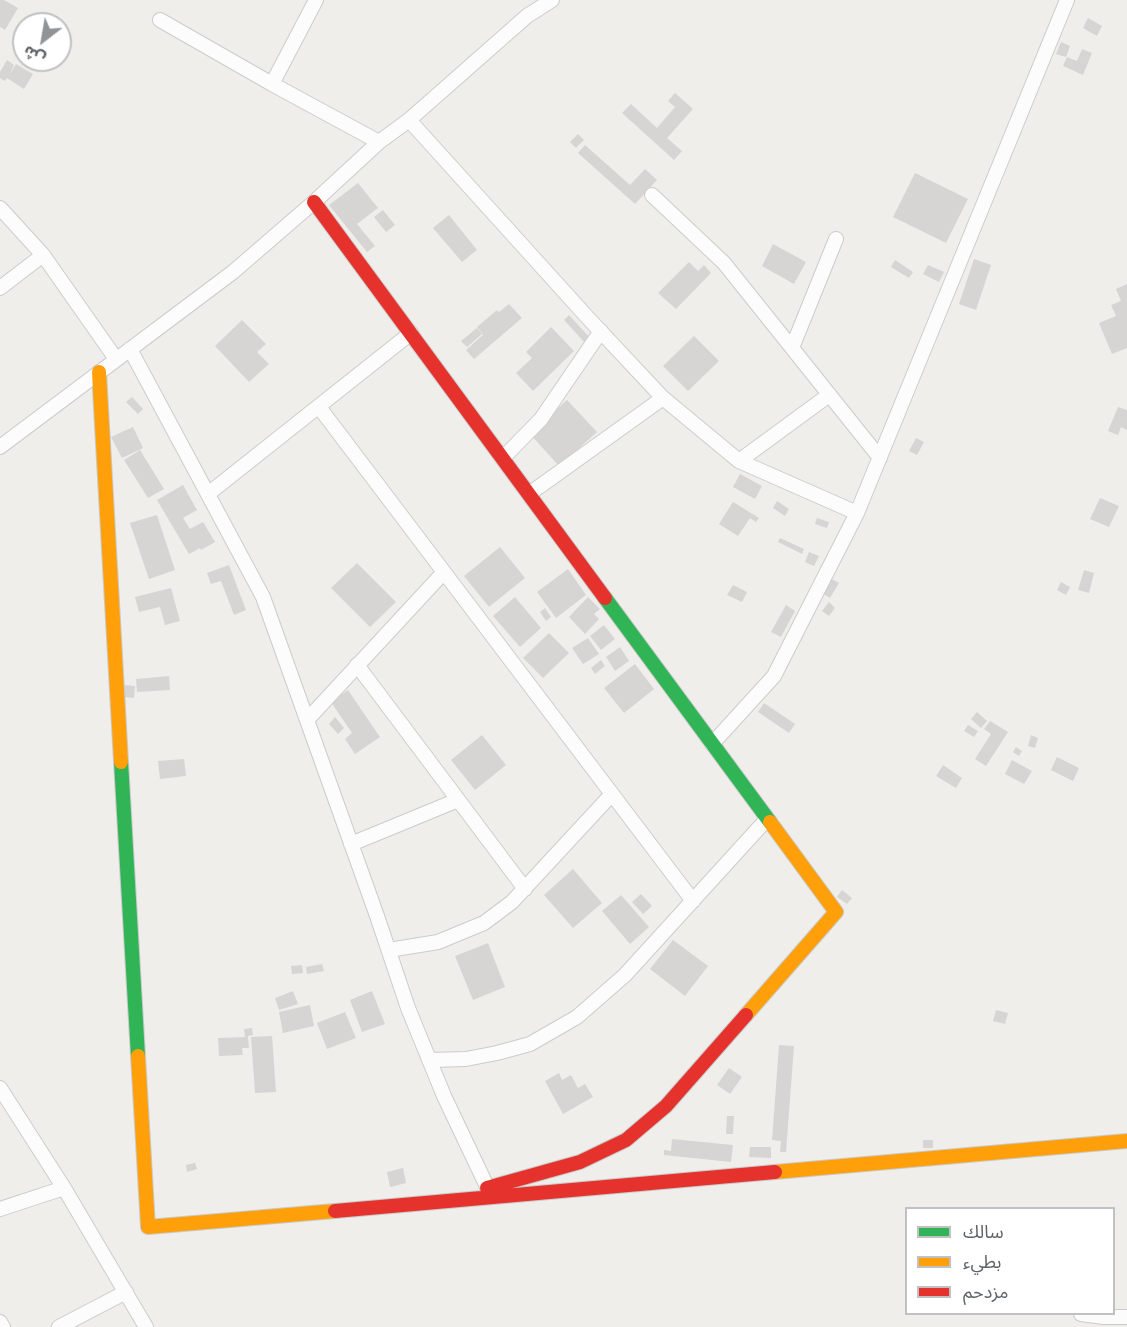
<!DOCTYPE html>
<meta charset="utf-8">
<style>
body{margin:0}
#map{position:relative;width:1127px;height:1327px;overflow:hidden;background:#efeeea;font-family:"IBM Plex Sans","Noto Sans Arabic",sans-serif}
canvas{display:block}
.legend{position:absolute;left:905px;top:1207px;width:210px;height:108px;box-sizing:border-box;background:#fff;border:2px solid #bfc1c3;margin:0;padding:8px 10px;list-style:none;font-size:18px;color:#5f6368}
.legend li{display:flex;align-items:center;gap:12px;height:30px}
.legend b{width:30px;border:2px solid #bfc1c3}
.north{position:absolute;left:12px;top:12px;width:60px;height:60px;box-sizing:border-box;background:#fff;border:2px solid #bfc1c3;border-radius:50%;rotate:211deg;font-size:16px;font-weight:700;line-height:24px;text-align:center;color:#5f6368}
.north::after{content:'';display:block;margin:auto;width:21px;height:27px;background:#919496;clip-path:polygon(50% 0,100% 100%,50% 72%,0 100%)}
</style>
<div id="map">
<canvas width="1127" height="1327"></canvas>
<ul class="legend">
<li><b style="height:8px;background:#30b455"></b>سالك</li>
<li><b style="height:8px;background:#ff9f0a"></b>بطيء</li>
<li><b style="height:8px;background:#e5322d"></b>مزدحم</li>
</ul>
<div class="north">ش</div>
</div>
<script>
const ctx = document.querySelector('canvas').getContext('2d');
ctx.lineJoin = 'round';
function paint(path, color) {
  ctx.fillStyle = color;
  ctx.fill(path, 'evenodd');
}
function poly(rows) {
  const path = new Path2D();
  for (const r of rows) {
    path.moveTo(r[0], r[1]);
    for (let i = 2; i < r.length; i += 2) path.lineTo(r[i], r[i + 1]);
  }
  return path;
}
function strokePath(path, color, width, dash) {
  ctx.strokeStyle = color;
  ctx.lineWidth = width;
  ctx.lineCap = dash ? 'butt' : 'round';
  ctx.setLineDash(dash || []);
  ctx.stroke(path);
}
paint(poly([
 [0,0,4,0,18,8,5,30,0,27],
 [1088,18,1102,26,1097,36,1083,28],
 [1061,42,1070,46,1066,57,1056,54],
 [1082,49,1092,53,1083,75,1063,66,1067,57,1077,61],
 [7,60,14,65,10,74,16,64,33,74,24,89,7,78,5,81,0,78,0,72],
 [675,93,693,109,667,138,682,151,674,160,622,113,631,104,657,128,675,107,668,101],
 [578,134,584,140,576,148,570,142],
 [585,145,630,185,645,169,657,180,635,204,578,153],
 [915,173,968,199,946,243,893,217],
 [358,183,378,208,357,224,375,246,367,252,329,205],
 [383,210,395,225,386,232,374,217],
 [449,215,477,250,462,262,433,228],
 [773,244,806,262,794,284,762,266],
 [974,259,991,265,976,310,959,304],
 [895,260,913,272,909,278,891,267],
 [689,262,698,271,704,265,711,273,676,309,658,293],
 [928,265,944,272,939,282,923,274],
 [1127,284,1127,348,1112,354,1099,323,1116,316,1111,305,1121,301,1116,289],
 [509,304,522,318,474,359,466,350,483,335,477,327,497,310,499,312],
 [569,315,591,339,586,344,564,320],
 [242,320,266,344,257,352,269,364,249,382,215,346],
 [551,327,574,351,533,391,516,373,532,358,526,352],
 [477,328,482,334,467,347,461,341],
 [694,336,719,361,688,391,663,366],
 [132,397,143,409,138,414,126,402],
 [567,400,597,432,559,466,530,434],
 [1118,407,1127,410,1127,430,1121,427,1118,435,1108,431],
 [133,427,143,448,122,458,111,437],
 [916,438,924,442,917,455,909,451],
 [140,450,164,489,148,498,124,460],
 [740,474,762,486,755,499,733,487],
 [183,485,197,510,183,518,190,529,203,522,215,542,201,550,200,548,189,554,157,500],
 [1100,498,1119,506,1109,527,1090,519],
 [777,501,789,509,785,516,773,508],
 [733,502,759,518,756,522,750,518,738,536,719,524],
 [157,515,175,570,149,579,130,523],
 [817,518,829,522,827,528,815,524],
 [780,538,804,549,802,554,778,542],
 [500,547,525,578,489,607,464,576],
 [809,552,819,556,814,566,805,562],
 [357,563,396,602,370,627,331,588],
 [229,565,246,610,234,615,221,581,211,584,207,573],
 [568,569,586,595,556,618,537,592],
 [1084,570,1094,573,1089,593,1078,590],
 [830,578,839,583,830,598,822,593],
 [1061,582,1070,587,1066,595,1057,590],
 [733,585,747,592,742,602,727,595],
 [171,588,180,621,165,625,160,607,139,612,135,597],
 [515,597,541,628,520,647,493,616],
 [588,597,600,609,594,614,599,619,585,634,569,617],
 [829,602,835,608,829,616,822,611],
 [786,605,795,611,781,637,771,632],
 [545,608,551,617,546,621,540,612],
 [604,625,615,639,601,650,590,636],
 [549,633,569,653,543,678,523,658],
 [588,638,599,654,583,664,572,648],
 [620,647,629,661,615,671,606,657],
 [601,660,605,666,595,674,591,668],
 [635,664,654,689,624,713,604,688],
 [169,676,170,690,137,692,136,679],
 [125,685,135,686,134,698,124,697],
 [348,690,380,737,355,754,345,739,352,733,331,702],
 [764,703,795,724,789,733,758,712],
 [977,712,987,721,981,728,971,719],
 [335,717,344,728,338,734,329,724],
 [990,721,1008,732,986,766,975,759,991,734,984,729],
 [968,725,978,731,974,737,964,731],
 [482,735,506,765,475,790,451,760],
 [1031,735,1038,738,1035,748,1028,746],
 [1016,747,1022,751,1019,756,1013,752],
 [1057,757,1079,768,1073,781,1051,770],
 [184,759,186,776,160,779,158,761],
 [1012,760,1032,771,1024,784,1005,774],
 [943,765,962,778,956,788,936,776],
 [573,869,602,903,573,928,544,895],
 [842,890,852,898,847,904,837,897],
 [641,894,652,906,643,914,632,902],
 [621,895,649,927,630,944,602,911],
 [673,940,708,966,685,996,650,969],
 [488,943,505,987,473,1000,455,956],
 [322,964,324,971,307,974,306,967],
 [302,965,303,973,292,974,291,966],
 [293,991,298,1004,279,1010,275,998],
 [372,991,385,1024,362,1032,350,1000],
 [310,1005,314,1026,283,1033,279,1012],
 [996,1010,1008,1013,1005,1024,993,1021],
 [345,1012,356,1038,327,1049,317,1023],
 [252,1028,253,1035,248,1036,249,1048,242,1048,243,1055,219,1056,218,1038,245,1037,244,1029],
 [272,1036,276,1092,255,1093,251,1037],
 [779,1045,794,1046,786,1152,780,1152,781,1141,772,1140],
 [729,1068,742,1077,730,1094,717,1085],
 [559,1073,562,1080,571,1075,578,1088,585,1084,593,1097,563,1114,545,1081],
 [727,1116,734,1116,733,1134,726,1134],
 [672,1139,733,1145,731,1162,664,1155,664,1150,671,1151],
 [923,1140,933,1140,933,1148,923,1148],
 [750,1147,771,1147,771,1158,749,1157],
 [195,1163,197,1169,187,1172,186,1165],
 [403,1168,406,1183,390,1187,387,1172]
]), '#d6d5d3');
const street = poly([
 [316,0,272,84,379,142],
 [160,20,272,84],
 [409,120,588,318,663,398],
 [652,195,724,263,880,458],
 [0,208,43,255,116,359],
 [0,288,43,255],
 [792,348,836,239],
 [130,349,263,597,377,916,408,1008,444,1096,491,1195],
 [319,407,693,901],
 [0,447,233,272,314,202,379,142,409,120,527,16,552,0],
 [503,458,541,419,601,331],
 [739,461,829,395],
 [208,494,411,333],
 [529,494,663,398,739,461,857,513,774,676,712,744],
 [857,513,1067,0],
 [357,665,525,889],
 [307,720,444,572],
 [351,844,458,800],
 [389,950,438,942,484,923,512,902,612,794],
 [429,1060,466,1059,497,1053,530,1044,577,1017,625,975,767,819],
 [0,1088,64,1188,146,1327],
 [0,1209,64,1188],
 [1081,1314,1104,1317,1127,1317],
 [0,1322,3,1327],
 [59,1327,126,1292]
]);
const fast = poly([
 [605,598,770,822],
 [121,762,138,1056]
]);
const slow = poly([
 [99,372,121,762],
 [746,1015,836,912,770,822],
 [138,1056,148,1227,335,1211],
 [775,1172,1127,1141]
]);
const jam = poly([
 [314,202,605,598],
 [487,1188,580,1162,626,1140,666,1106,746,1015],
 [335,1211,775,1172]
]);
strokePath(street, '#cbcccc', 16);
strokePath(fast, '#cacacb', 16);
strokePath(slow, '#cacacb', 16);
strokePath(jam, '#cacacb', 16);
strokePath(street, '#fdfcfc', 14);
strokePath(fast, '#30b455', 14);
strokePath(slow, '#ff9f0a', 14);
strokePath(jam, '#e5322d', 14);
</script>
